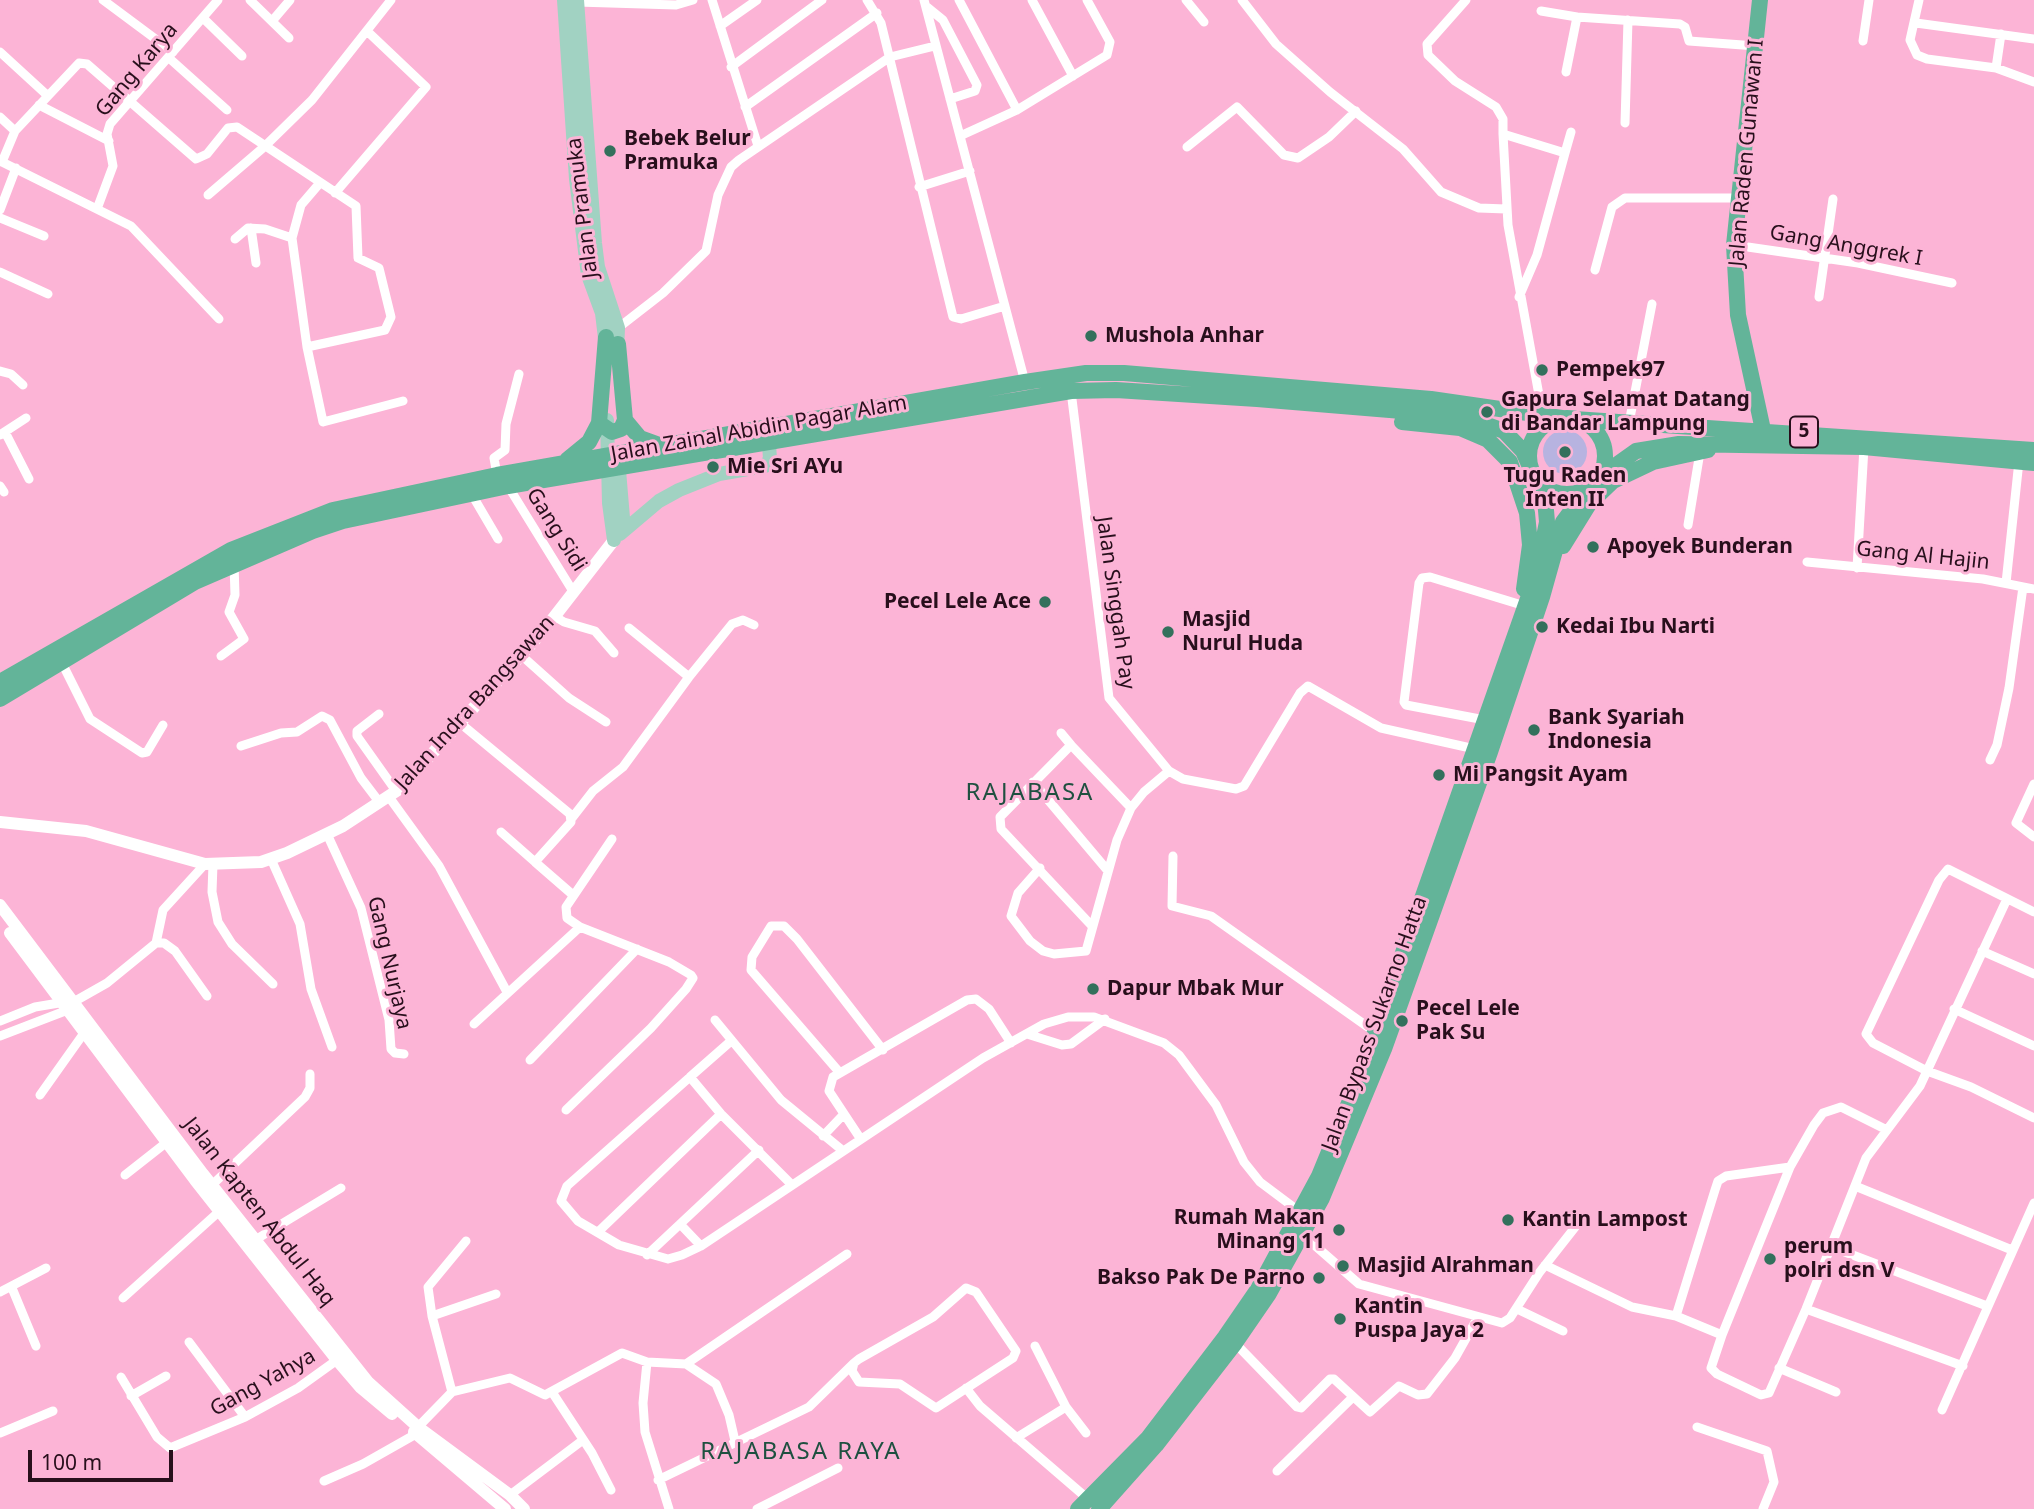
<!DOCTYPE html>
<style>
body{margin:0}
#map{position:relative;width:2034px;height:1509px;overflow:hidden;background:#fcb4d6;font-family:"Noto Sans",sans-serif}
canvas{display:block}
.scale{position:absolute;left:28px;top:1450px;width:145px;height:32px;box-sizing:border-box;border:4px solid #280f1c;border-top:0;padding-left:9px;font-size:21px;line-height:24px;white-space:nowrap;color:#280f1c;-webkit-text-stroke:5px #fcb4d6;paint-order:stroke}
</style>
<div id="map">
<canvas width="2034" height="1509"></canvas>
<div class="scale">100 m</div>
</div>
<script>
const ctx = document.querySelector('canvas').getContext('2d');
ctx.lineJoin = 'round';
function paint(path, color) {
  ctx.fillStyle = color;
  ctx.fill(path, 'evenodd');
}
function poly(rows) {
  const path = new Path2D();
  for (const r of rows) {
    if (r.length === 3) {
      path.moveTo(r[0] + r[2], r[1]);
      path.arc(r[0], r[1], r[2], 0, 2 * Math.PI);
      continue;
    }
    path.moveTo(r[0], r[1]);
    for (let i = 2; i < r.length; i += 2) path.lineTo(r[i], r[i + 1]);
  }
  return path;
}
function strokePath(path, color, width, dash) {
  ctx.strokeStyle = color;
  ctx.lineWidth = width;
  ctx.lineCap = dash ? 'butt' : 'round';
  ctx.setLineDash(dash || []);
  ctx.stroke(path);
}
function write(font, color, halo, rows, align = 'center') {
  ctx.font = font + ' "Noto Sans",sans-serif';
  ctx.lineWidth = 6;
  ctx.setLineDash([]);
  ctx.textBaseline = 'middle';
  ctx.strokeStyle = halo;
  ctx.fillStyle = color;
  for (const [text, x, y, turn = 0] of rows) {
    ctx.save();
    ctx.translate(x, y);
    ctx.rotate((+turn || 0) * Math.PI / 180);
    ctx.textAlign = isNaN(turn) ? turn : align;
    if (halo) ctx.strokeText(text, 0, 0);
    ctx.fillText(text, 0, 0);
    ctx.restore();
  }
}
paint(poly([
 [1565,452,22]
]), '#b7b3e0');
strokePath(poly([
 [103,0,173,52],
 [250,0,289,38],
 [712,0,758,146],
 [867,0,881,23,953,317,961,319,1005,306],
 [924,0,1025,382],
 [959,0,1017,110],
 [1032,0,1073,76],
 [1186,0,1204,22],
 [1242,0,1276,44,1330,92,1403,149,1441,192,1479,208,1506,209],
 [1466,0,1427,44,1428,55,1455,81,1496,107,1503,119,1503,134,1565,153,1537,255,1519,297],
 [1919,0,1910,40,1917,55,1927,59,1996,68,2034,82],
 [577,2,676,5,693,0],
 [927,7,943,20,977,85,975,91,950,99],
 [1541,11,1577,17,1680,24,1685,27,1689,41,1756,46],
 [203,18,242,56],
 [273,20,290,0],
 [1916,23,2034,39],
 [720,26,757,0],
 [1863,41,1869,0],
 [0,52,48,96],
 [169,58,227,110],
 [731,67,822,0],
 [1996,68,2001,34],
 [1566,72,1577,17],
 [39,105,109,141],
 [745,107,877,13],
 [0,117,15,131],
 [1625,123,1628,20],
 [1503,134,1508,225,1543,417],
 [960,136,1017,110,1107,55,1110,42,1087,0],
 [1187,147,1237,107,1284,155,1298,158,1329,137,1356,111],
 [1565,153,1571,132],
 [0,161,131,226,219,319],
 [2,162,15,131,79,63,87,64,196,159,207,154,228,128,237,127,356,206,358,258,379,268,391,317,385,330,307,347],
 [319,184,301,205,292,238,307,347,323,422,403,401],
 [919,187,970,171],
 [335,193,426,87,367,31],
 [208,195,264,147,312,100,391,0],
 [97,209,113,166,107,134,110,124,218,0],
 [0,210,16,168],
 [0,218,44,236],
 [251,228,256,263],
 [235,239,248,228,265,229,292,238],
 [1734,245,1858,263,1952,283],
 [1595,270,1612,207,1625,198,1740,198],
 [0,272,48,294],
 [1819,297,1833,199],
 [618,328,663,293,706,251,718,195,731,167,739,160,890,57,935,46],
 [0,371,11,374,23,385],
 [1071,391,1109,698,1169,771,1183,779,1236,789,1244,786,1300,693,1308,686,1381,728,1475,749],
 [1629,423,1652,304],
 [5,432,29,479],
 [0,435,26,418],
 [497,475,494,458,505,450,506,424,519,374],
 [0,486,4,492],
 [508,486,574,593],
 [471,493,498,539],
 [1688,525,1700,452],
 [1807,562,1983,579,2034,589],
 [1857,568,1864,447],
 [2006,583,2019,461],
 [554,616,564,622,595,631,614,653],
 [629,628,689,677],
 [521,655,569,698,606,722],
 [221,656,244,639,229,612,235,595,234,563],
 [62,663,90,719,142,753,147,752,163,725],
 [379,714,357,731,357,736,396,791],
 [1485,720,1406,705,1404,702,1419,583,1422,578,1430,577,1525,606],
 [460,723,570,814,571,822,535,862,573,895],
 [1061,733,1071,745],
 [241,746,281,733,297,732,322,716,330,720,361,778,380,803],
 [1990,760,1997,745,2009,688,2023,587],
 [1033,782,1108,871],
 [2034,784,2016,823,2034,837],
 [389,797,439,866,507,992],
 [572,818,593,791,623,767,689,677,732,624,743,620,754,625],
 [501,832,535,862],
 [327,834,361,908,389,1020,391,1049,395,1053,404,1054],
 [1173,856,1172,906,1211,916,1375,1032],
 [271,859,300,924,311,989,332,1047],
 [213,864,212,892,218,922,232,944,273,984],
 [1040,868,1018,893,1011,916,1030,941,1043,951,1054,954,1086,951,1117,840,1131,808,1144,792,1169,771],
 [2034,912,1948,869,1939,880,1866,1034,1873,1043,1927,1071,1971,1087,2034,1118],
 [1092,926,1001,829,1000,817,1071,745,1131,808],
 [580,927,567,918,566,907,612,839],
 [156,943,164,943,175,951,207,996],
 [1982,951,2034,974],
 [1954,1009,2034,1046],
 [715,1020,781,1100,842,1150],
 [0,1021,35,1007,77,1000,107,983,156,943,163,910,205,864],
 [474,1024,580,927,669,962,691,975,693,978,686,989,651,1028,566,1110],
 [1027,1034,1062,1045,1071,1044,1105,1019],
 [0,1036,73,1008],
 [530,1060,637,949],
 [840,1073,751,970,752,957,771,926,784,926,797,939,883,1050],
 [690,1077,731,1041],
 [40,1095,84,1033],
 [1885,1129,1841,1107,1823,1113,1814,1125,1790,1167,1722,1335,1711,1368,1717,1374,1761,1395,1769,1393,1806,1309,1866,1158,1920,1086,2007,899],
 [823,1136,844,1114],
 [860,1138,829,1091,833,1077,967,1000,976,999,989,1009,1011,1043],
 [125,1175,167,1142],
 [791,1184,721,1114,690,1077,567,1186,561,1201,578,1221,619,1245,668,1259,682,1255,701,1246,983,1058,1044,1024,1068,1017,1094,1017,1164,1043,1179,1055,1216,1105,1244,1162,1260,1182,1300,1212],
 [212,1185,305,1097,310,1088,310,1074],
 [1855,1186,2012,1250],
 [680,1224,701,1246],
 [598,1232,721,1114],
 [1303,1235,1359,1284,1502,1323,1510,1318,1539,1273,1576,1226],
 [255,1240,341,1188],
 [1829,1246,1987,1306],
 [647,1255,759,1150],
 [1545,1265,1632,1307,1676,1316],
 [12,1288,36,1346],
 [0,1292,46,1268],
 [123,1298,223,1208],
 [1517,1309,1563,1331],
 [1806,1309,1963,1366],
 [432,1316,496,1294],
 [1722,1335,1676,1316,1715,1190,1718,1181,1726,1176,1790,1167],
 [189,1342,245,1417],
 [1235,1343,1297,1407,1301,1408,1330,1379,1334,1379,1370,1412,1399,1386,1418,1395,1427,1394,1455,1358,1478,1317],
 [1035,1346,1066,1407,1086,1433],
 [647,1362,643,1403,645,1432,669,1509],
 [686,1364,716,1384,729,1415,735,1441],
 [1779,1368,1836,1392],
 [121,1377,157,1437,170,1448,245,1417,298,1388,337,1360],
 [966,1388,980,1406,1088,1499],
 [452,1392,432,1316,428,1287,466,1241],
 [552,1392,592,1453,611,1490],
 [131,1396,166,1376],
 [1942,1410,2034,1203],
 [418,1427,452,1392,510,1378,545,1395,622,1353,647,1362,686,1364,847,1254],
 [1697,1427,1767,1451,1774,1482,1763,1509],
 [0,1433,53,1411],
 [1016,1438,1066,1407],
 [1277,1471,1352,1398],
 [658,1480,809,1407,854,1363,859,1359,933,1317,966,1288,976,1292,1016,1351,1013,1358,936,1408,900,1384,859,1382,852,1371,854,1363],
 [324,1481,363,1464,416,1434],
 [510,1495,583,1440],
 [757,1509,838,1468]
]), '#fff', 9);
strokePath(poly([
 [0,822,86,831,205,864,261,862,287,853,343,826,401,788,544,630,614,540],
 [0,905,203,1174,368,1382,418,1427,510,1495,524,1509],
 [10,933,195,1180,337,1360,361,1388,392,1414],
 [414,1432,505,1509]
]), '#fff', 12);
strokePath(poly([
 [564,0,576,179,588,275,602,313,606,347],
 [577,0,595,243,598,267,618,328,617,354],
 [607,420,609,503,614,540],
 [618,458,624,530],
 [620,534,659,501,679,490,719,474,765,466,770,459,769,444]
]), '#a1d2c2', 14);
strokePath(poly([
 [1760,0,1734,245,1738,315,1763,430],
 [618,344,625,420,640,438,662,446],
 [1567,456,38],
 [1574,419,2034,450],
 [1402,422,1460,428,1488,440,1510,462,1527,513,1530,545,1524,589],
 [599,423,612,432,621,429,625,420],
 [567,460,589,442,599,423,606,337],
 [1598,478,1636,451,1679,444,1864,447,2034,463],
 [1563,546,1589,504,1613,481,1653,462,1708,450],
 [0,682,231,550,333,510,497,475,1025,382,1086,373,1124,373,1431,399,1562,418],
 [0,699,195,582,313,531,343,521,508,486,1071,391,1116,390,1257,399,1462,416,1504,431,1523,451,1531,469],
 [1078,1509,1148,1438,1225,1337,1258,1289,1319,1176,1356,1086,1536,576,1547,522,1545,499,1537,480],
 [1099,1509,1156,1445,1235,1343,1268,1295,1322,1198,1384,1049,1490,752,1542,597,1563,522,1589,487]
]), '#63b499', 16);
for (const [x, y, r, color] of [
 [610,151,7,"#33705c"],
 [1091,336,7,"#33705c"],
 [1542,370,7,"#33705c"],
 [1487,412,7,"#33705c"],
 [1565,452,7,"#33705c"],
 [713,467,7,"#33705c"],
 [1593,547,7,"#33705c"],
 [1045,602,7,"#33705c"],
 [1542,627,7,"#33705c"],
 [1168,632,7,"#33705c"],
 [1534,730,7,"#33705c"],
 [1439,775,7,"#33705c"],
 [1093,989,7,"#33705c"],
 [1402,1021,7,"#33705c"],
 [1508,1220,7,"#33705c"],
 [1339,1230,7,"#33705c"],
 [1770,1259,7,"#33705c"],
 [1343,1266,7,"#33705c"],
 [1319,1278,7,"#33705c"],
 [1340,1319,7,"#33705c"]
]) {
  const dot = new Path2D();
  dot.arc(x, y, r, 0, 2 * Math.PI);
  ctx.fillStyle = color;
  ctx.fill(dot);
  strokePath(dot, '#fcb4d6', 2.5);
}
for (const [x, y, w] of [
 [1804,432,28]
]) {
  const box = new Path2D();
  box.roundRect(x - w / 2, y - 15.5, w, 31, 5);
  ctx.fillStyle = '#fcb4d6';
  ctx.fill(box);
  strokePath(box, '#280f1c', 2);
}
write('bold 19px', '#280f1c', null, [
 ["5",1804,432]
]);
write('21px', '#280f1c', '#fcb4d6', [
 ["Gang Karya",137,70,-50],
 ["Jalan Raden Gunawan I",1747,153,-85],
 ["Jalan Pramuka",583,208,-97],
 ["Gang Anggrek I",1846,246,10],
 ["Jalan Zainal Abidin Pagar Alam",759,429,-10],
 ["Gang Sidi",556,530,58],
 ["Gang Al Hajin",1923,556,6],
 ["Jalan Singgah Pay",1115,603,82],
 ["Jalan Indra Bangsawan",475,703,-48],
 ["Gang Nurjaya",389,963,77],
 ["Jalan Bypass Sukarno Hatta",1375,1024,-70],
 ["Jalan Kapten Abdul Haq",259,1212,52],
 ["Gang Yahya",263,1383,-29]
]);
write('bold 21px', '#280f1c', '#fcb4d6', [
 ["Bebek Belur",624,139],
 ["Pramuka",624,163],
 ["Mushola Anhar",1105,336],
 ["Pempek97",1556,370],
 ["Gapura Selamat Datang",1501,400],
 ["di Bandar Lampung",1501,424],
 ["Mie Sri AYu",727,467],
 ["Tugu Raden",1565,476,"center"],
 ["Inten II",1565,500,"center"],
 ["Apoyek Bunderan",1607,547],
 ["Pecel Lele Ace",1031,602,"right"],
 ["Masjid",1182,620],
 ["Nurul Huda",1182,644],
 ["Kedai Ibu Narti",1556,627],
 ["Bank Syariah",1548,718],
 ["Indonesia",1548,742],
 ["Mi Pangsit Ayam",1453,775],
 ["Dapur Mbak Mur",1107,989],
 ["Pecel Lele",1416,1009],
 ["Pak Su",1416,1033],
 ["Rumah Makan",1325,1218,"right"],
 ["Minang 11",1325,1242,"right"],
 ["Kantin Lampost",1522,1220],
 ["perum",1784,1247],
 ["polri dsn V",1784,1271],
 ["Masjid Alrahman",1357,1266],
 ["Bakso Pak De Parno",1305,1278,"right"],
 ["Kantin",1354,1307],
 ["Puspa Jaya 2",1354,1331]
], 'left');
ctx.letterSpacing = '2px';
write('24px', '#1f5040', '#fcb4d6', [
 ["RAJABASA",1030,793],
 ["RAJABASA RAYA",801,1452]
]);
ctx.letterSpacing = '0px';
</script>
